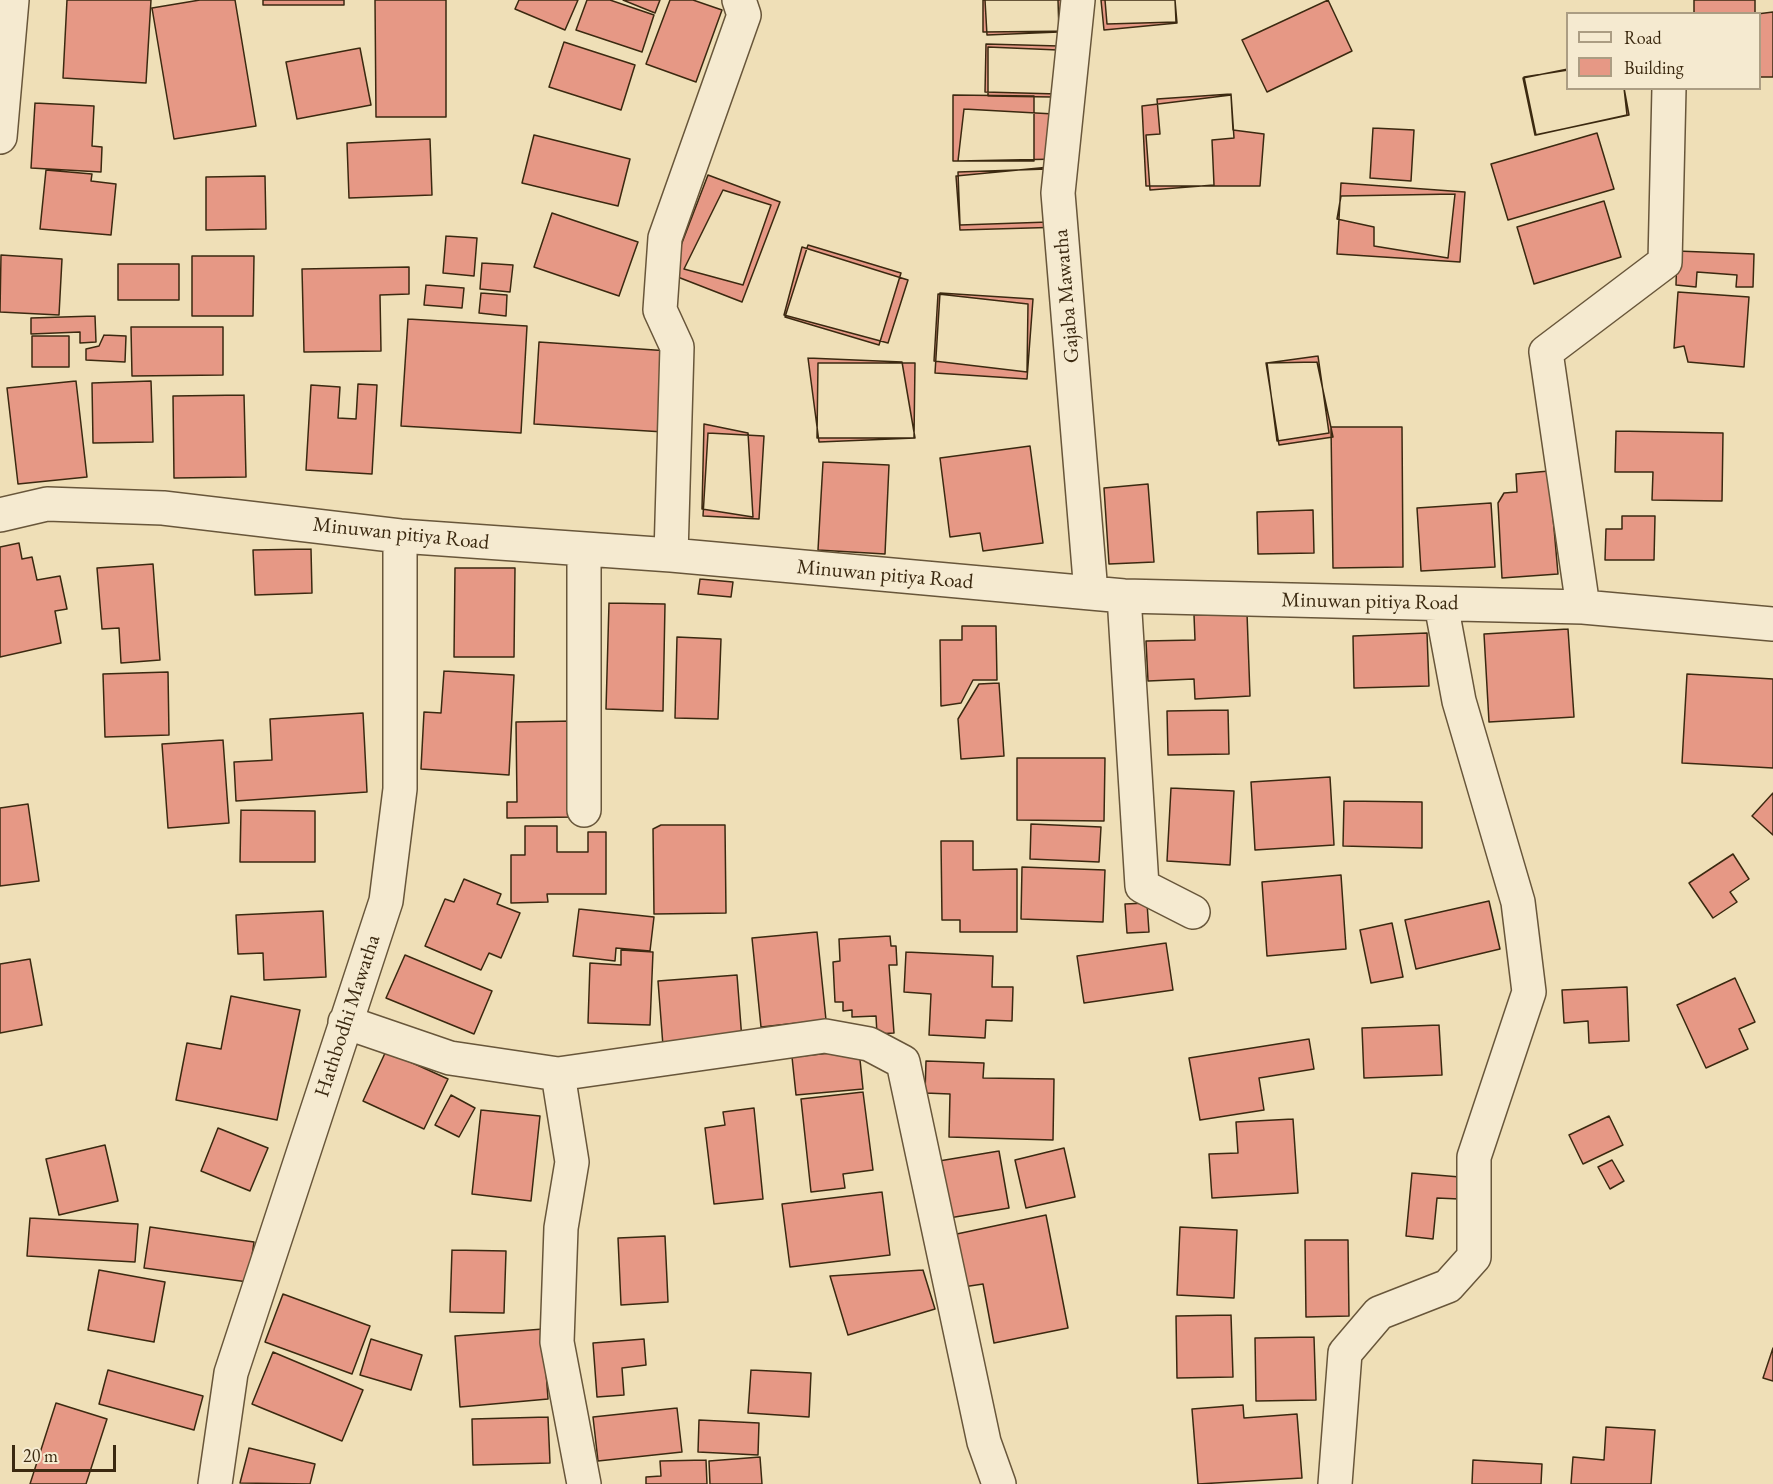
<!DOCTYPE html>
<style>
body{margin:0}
#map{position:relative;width:1773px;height:1484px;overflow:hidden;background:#efdfb7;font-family:"EB Garamond",serif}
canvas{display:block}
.legend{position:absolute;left:1566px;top:12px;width:195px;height:78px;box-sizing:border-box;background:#f5ead0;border:2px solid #ab9d83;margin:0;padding:8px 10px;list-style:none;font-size:18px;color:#3b2910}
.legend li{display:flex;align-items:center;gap:12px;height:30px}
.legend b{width:30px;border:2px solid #ab9d83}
.scale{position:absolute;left:12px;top:1445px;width:104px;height:27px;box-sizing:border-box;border:3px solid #3b2910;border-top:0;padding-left:8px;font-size:18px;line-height:21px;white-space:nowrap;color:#3b2910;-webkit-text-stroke:4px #f5ead0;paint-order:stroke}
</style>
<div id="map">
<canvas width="1773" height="1484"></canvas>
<ul class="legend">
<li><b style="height:8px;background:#f5ead0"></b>Road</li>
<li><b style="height:16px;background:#e69885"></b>Building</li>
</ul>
<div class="scale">20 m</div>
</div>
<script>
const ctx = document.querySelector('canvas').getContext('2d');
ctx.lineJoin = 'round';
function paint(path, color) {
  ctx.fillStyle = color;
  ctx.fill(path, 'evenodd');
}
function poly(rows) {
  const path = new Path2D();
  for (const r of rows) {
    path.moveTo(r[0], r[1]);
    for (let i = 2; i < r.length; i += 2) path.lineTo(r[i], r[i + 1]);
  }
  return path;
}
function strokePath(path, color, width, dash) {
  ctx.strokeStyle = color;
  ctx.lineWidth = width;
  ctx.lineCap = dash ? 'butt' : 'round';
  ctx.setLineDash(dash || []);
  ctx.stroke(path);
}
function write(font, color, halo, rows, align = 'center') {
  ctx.font = font + ' "EB Garamond",serif';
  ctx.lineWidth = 4.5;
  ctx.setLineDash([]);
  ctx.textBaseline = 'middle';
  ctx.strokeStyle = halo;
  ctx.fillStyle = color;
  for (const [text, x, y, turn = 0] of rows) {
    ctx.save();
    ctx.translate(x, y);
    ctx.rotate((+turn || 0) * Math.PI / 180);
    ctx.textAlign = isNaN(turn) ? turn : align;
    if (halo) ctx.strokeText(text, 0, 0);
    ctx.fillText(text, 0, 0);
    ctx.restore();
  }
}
const building = poly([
 [67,0,151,0,146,83,63,78,67,0],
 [200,0,235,0,256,126,174,139,152,8,200,0],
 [263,0,344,0,344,5,263,5,263,0],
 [375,0,446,0,446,117,376,117,375,0],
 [519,0,578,0,565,30,515,9,519,0],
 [587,0,610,0,654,15,642,52,576,30,587,0],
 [623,0,660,0,655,13,623,0],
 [670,0,693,0,722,10,696,82,646,64,670,0],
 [983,0,1075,0,1077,31,983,32,983,0],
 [985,0,1058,0,1059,32,987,35,985,0],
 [1101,0,1175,0,1177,23,1104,30,1101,0],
 [1105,0,1175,0,1176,22,1107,24,1105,0],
 [1328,0,1352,51,1267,92,1242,40,1328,0],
 [1694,0,1755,0,1755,14,1694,13,1694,0],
 [1773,12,1773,77,1760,77,1760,14,1757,14,1773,12],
 [564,42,635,65,621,110,549,87,564,42],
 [986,44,1059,46,1058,94,985,92,986,44],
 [988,47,1058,50,1052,97,988,96,988,47],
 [360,48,371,105,297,119,286,62,360,48],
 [1568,69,1568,88,1624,88,1629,115,1535,135,1523,78,1568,69],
 [1568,70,1568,88,1624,88,1627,115,1536,135,1524,77,1568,70],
 [1231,94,1234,138,1212,140,1214,185,1150,190,1146,135,1160,134,1157,99,1231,94],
 [953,95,1034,96,1034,161,953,161,953,95],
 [1231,95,1233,130,1264,134,1260,186,1146,186,1142,106,1231,95],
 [35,103,94,106,92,146,102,147,101,172,31,168,35,103],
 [964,109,1054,114,1059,159,958,161,964,109],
 [1373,128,1414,130,1411,181,1370,178,1373,128],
 [1597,133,1614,189,1508,220,1491,164,1597,133],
 [534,135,630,159,618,206,522,183,534,135],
 [430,139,432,195,349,198,347,143,430,139],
 [1060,166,1064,227,960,230,956,176,1060,166],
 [1047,169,1049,222,960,225,958,172,1047,169],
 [46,170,92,174,91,181,116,184,111,235,40,229,46,170],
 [708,175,780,202,742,302,670,274,708,175],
 [265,176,266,229,206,230,206,177,265,176],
 [1341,183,1465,192,1460,262,1337,254,1341,183],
 [723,190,771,205,743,285,684,269,723,190],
 [1455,194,1448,258,1374,246,1374,227,1337,219,1341,196,1455,194],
 [1604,201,1621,257,1534,284,1517,227,1604,201],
 [552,213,638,242,619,296,534,267,552,213],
 [446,236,477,238,474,276,443,273,446,236],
 [808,245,901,273,879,345,785,317,808,245],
 [802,247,908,280,888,343,784,315,802,247],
 [1677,251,1754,254,1753,287,1736,287,1737,275,1697,272,1696,287,1676,285,1677,251],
 [1,255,62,259,59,315,0,312,1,255],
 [192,256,254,256,253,316,192,316,192,256],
 [482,263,513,265,510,292,480,289,482,263],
 [118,264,179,264,179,300,118,300,118,264],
 [409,267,409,294,380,295,381,351,304,352,302,269,409,267],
 [426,285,464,288,462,308,424,305,426,285],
 [1678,292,1749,297,1744,367,1688,362,1684,346,1674,348,1678,292],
 [481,293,507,295,506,316,479,313,481,293],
 [940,293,1033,299,1027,379,935,373,940,293],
 [938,294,1028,304,1027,372,934,361,938,294],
 [95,316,96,342,80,343,80,332,31,334,31,318,95,316],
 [408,319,527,326,521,433,401,426,408,319],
 [131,327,223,327,223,375,132,376,131,327],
 [104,335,126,336,125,362,86,360,86,349,99,346,104,335],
 [32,336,69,336,69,367,32,367,32,336],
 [539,342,669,351,664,432,534,424,539,342],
 [1318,356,1329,433,1277,441,1267,363,1318,356],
 [808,358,902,362,915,438,819,442,808,358],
 [1317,362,1333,437,1279,445,1266,363,1317,362],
 [818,363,915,363,914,438,817,438,818,363],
 [76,381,87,477,18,484,7,388,76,381],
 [151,381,153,442,93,443,92,383,151,381],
 [358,384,377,385,372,474,306,470,311,385,340,387,338,418,356,419,358,384],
 [244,395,246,477,174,478,173,396,244,395],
 [704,424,748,433,753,517,702,509,704,424],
 [1331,427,1402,427,1403,567,1333,568,1331,427],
 [1616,431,1723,433,1722,501,1652,500,1653,472,1615,472,1616,431],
 [708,433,764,436,759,519,703,516,708,433],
 [1030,446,1043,543,983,551,980,533,950,537,940,458,1030,446],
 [823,462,889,465,885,554,818,550,823,462],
 [1549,471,1558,574,1502,578,1498,503,1504,493,1517,492,1516,474,1549,471],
 [1148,484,1154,562,1109,564,1104,488,1148,484],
 [1491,503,1495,567,1421,571,1417,508,1491,503],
 [1313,510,1314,553,1258,554,1257,512,1313,510],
 [1622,516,1655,516,1654,560,1605,560,1606,529,1622,529,1622,516],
 [19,543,22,559,32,557,37,580,60,576,67,609,55,611,61,643,0,657,0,547,19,543],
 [311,549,312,593,255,595,253,550,311,549],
 [153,564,160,660,121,663,119,628,102,629,97,568,153,564],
 [455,568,515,568,514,657,454,657,455,568],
 [700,579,733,582,731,597,698,594,700,579],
 [609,603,665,604,663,711,606,709,609,603],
 [1247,613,1250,696,1195,699,1194,679,1148,681,1146,641,1195,640,1194,615,1247,613],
 [962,626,996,626,997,680,973,680,961,703,941,706,940,640,962,640,962,626],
 [1568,629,1574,717,1489,722,1484,634,1568,629],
 [1427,633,1429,686,1354,688,1353,636,1427,633],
 [677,637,721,639,718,719,675,718,677,637],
 [444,671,514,675,509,775,421,769,424,712,441,713,444,671],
 [168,672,169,735,105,737,103,674,168,672],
 [1687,674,1773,679,1773,768,1682,763,1687,674],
 [999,683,1004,756,961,759,958,719,979,684,999,683],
 [1228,710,1229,754,1168,755,1167,711,1228,710],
 [363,713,367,792,236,801,234,762,272,760,270,719,363,713],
 [574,721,575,817,507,818,507,802,517,802,516,722,574,721],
 [223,740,229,823,168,828,162,744,223,740],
 [1017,758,1105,758,1104,821,1017,820,1017,758],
 [1330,777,1334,845,1255,850,1251,782,1330,777],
 [1171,788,1234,791,1230,865,1167,861,1171,788],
 [1773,793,1773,835,1752,816,1773,793],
 [1344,801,1422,802,1422,848,1343,846,1344,801],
 [28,804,39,881,0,886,0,808,28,804],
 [241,810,315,811,315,862,240,862,241,810],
 [1031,824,1101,827,1099,862,1030,859,1031,824],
 [661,825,725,825,726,913,654,914,653,829,661,825],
 [525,826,557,826,557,852,588,852,588,832,606,832,606,894,547,894,548,902,511,903,511,855,525,855,525,826],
 [941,841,973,841,973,870,1017,869,1017,932,960,932,960,920,942,920,941,841],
 [1733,854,1749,879,1730,892,1737,902,1713,918,1689,883,1733,854],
 [1022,867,1105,870,1103,922,1021,919,1022,867],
 [1341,875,1346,949,1267,956,1262,882,1341,875],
 [464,879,501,894,497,904,520,913,501,958,489,953,481,970,425,946,445,899,454,902,464,879],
 [1489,901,1500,949,1416,969,1405,920,1489,901],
 [1147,903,1149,932,1127,933,1125,904,1147,903],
 [579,909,654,917,650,951,616,948,615,961,573,956,579,909],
 [323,911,326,977,264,980,263,953,238,954,236,915,323,911],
 [1392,923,1403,977,1371,983,1360,930,1392,923],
 [817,932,826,1020,761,1027,752,938,817,932],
 [890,936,891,946,896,946,897,965,889,965,894,1033,877,1034,876,1016,852,1017,852,1010,843,1011,843,1002,835,1002,833,962,840,961,839,939,890,936],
 [1166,943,1173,990,1084,1003,1077,956,1166,943],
 [621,950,653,952,650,1025,588,1023,590,963,621,965,621,950],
 [906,952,993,956,992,987,1013,987,1012,1021,986,1020,985,1038,929,1035,931,994,904,992,906,952],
 [405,955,492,991,474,1034,386,998,405,955],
 [30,959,42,1025,0,1033,0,964,30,959],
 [737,975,742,1040,663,1046,658,981,737,975],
 [1735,978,1755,1022,1739,1029,1748,1049,1706,1068,1677,1005,1735,978],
 [1627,987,1629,1041,1589,1043,1588,1021,1564,1023,1562,990,1627,987],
 [231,996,300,1010,277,1120,176,1100,187,1043,221,1049,231,996],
 [1439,1025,1442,1075,1364,1078,1362,1028,1439,1025],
 [1309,1039,1314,1069,1259,1078,1264,1110,1200,1120,1189,1058,1309,1039],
 [859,1050,863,1089,796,1095,792,1057,859,1050],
 [386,1051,448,1079,424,1129,363,1101,386,1051],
 [926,1061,984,1063,983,1078,1054,1079,1053,1140,949,1137,950,1094,925,1093,926,1061],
 [863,1092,873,1170,843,1174,845,1188,811,1192,801,1099,863,1092],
 [451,1095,475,1108,459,1137,435,1125,451,1095],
 [754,1108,763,1199,714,1204,705,1128,725,1125,723,1112,754,1108],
 [481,1110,540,1116,531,1201,472,1194,481,1110],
 [1609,1116,1623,1145,1583,1164,1569,1135,1609,1116],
 [1293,1119,1298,1193,1212,1198,1209,1154,1238,1153,1236,1122,1293,1119],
 [218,1128,268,1148,250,1191,201,1171,218,1128],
 [105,1145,118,1201,59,1215,46,1159,105,1145],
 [1064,1148,1075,1197,1026,1208,1015,1160,1064,1148],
 [999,1151,1009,1208,949,1218,939,1161,999,1151],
 [1612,1160,1624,1181,1610,1189,1598,1167,1612,1160],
 [1412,1173,1460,1177,1459,1199,1437,1198,1433,1239,1406,1236,1412,1173],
 [882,1192,890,1255,790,1267,782,1204,882,1192],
 [1046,1215,1068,1328,994,1343,983,1284,963,1287,952,1235,1046,1215],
 [30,1218,138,1224,135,1262,27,1256,30,1218],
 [150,1227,254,1242,248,1282,144,1268,150,1227],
 [1180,1227,1237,1230,1234,1298,1177,1295,1180,1227],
 [665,1236,668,1302,621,1305,618,1238,665,1236],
 [1305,1240,1348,1240,1349,1316,1306,1317,1305,1240],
 [452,1250,506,1251,504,1313,450,1312,452,1250],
 [99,1270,165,1282,154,1342,88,1330,99,1270],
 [923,1270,935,1309,848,1335,830,1276,923,1270],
 [283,1294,370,1326,352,1374,265,1342,283,1294],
 [1231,1315,1233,1377,1177,1378,1176,1316,1231,1315],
 [543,1329,548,1399,460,1407,455,1336,543,1329],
 [1314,1337,1316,1400,1256,1401,1255,1338,1314,1337],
 [371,1339,422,1355,411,1390,360,1375,371,1339],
 [644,1339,646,1365,622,1368,624,1395,597,1397,593,1343,644,1339],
 [1773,1348,1773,1381,1763,1378,1773,1348],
 [273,1352,363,1390,342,1441,252,1404,273,1352],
 [108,1370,203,1396,194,1430,99,1404,108,1370],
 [751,1370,811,1373,809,1417,748,1413,751,1370],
 [56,1403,107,1419,86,1484,30,1484,56,1403],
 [1243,1405,1244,1418,1297,1414,1302,1478,1198,1484,1192,1409,1243,1405],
 [677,1408,682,1452,598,1461,593,1417,677,1408],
 [548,1417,550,1463,473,1465,472,1419,548,1417],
 [699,1420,759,1423,758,1455,698,1452,699,1420],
 [1606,1427,1655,1430,1651,1484,1571,1484,1573,1457,1604,1460,1606,1427],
 [249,1448,315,1464,310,1484,240,1483,249,1448],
 [760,1457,762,1484,710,1484,709,1461,760,1457],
 [706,1460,707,1484,646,1484,646,1477,661,1476,660,1461,706,1460],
 [1473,1460,1542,1464,1541,1484,1472,1484,1473,1460]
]);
paint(building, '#e69885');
strokePath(building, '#3b2910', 1.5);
const minor = poly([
 [1078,0,1058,193,1091,593],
 [0,137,12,0],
 [0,515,47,504,163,508,400,536,671,555,1124,596,1583,607,1773,624],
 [584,550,584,810],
 [671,555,677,347,660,310,665,238,744,15,739,0],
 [1124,596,1142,886,1193,912],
 [1583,607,1546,352,1665,262,1669,88],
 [345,1022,450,1058,558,1074,825,1036,869,1044,903,1062,984,1442,999,1484],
 [558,1074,572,1162,561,1228,557,1342,584,1484],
 [215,1484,231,1373,386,901,400,789,400,536],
 [1335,1484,1345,1353,1379,1313,1448,1286,1474,1257,1474,1157,1529,992,1518,902,1459,701,1441,604]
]);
strokePath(minor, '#68563a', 36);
strokePath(minor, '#f5ead0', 33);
write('21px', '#3b2910', '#f5ead0', [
 ["Gajaba Mawatha",1067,296,-95],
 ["Minuwan pitiya Road",401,534,6],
 ["Minuwan pitiya Road",885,575,5],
 ["Minuwan pitiya Road",1370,602,1],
 ["Hathbodhi Mawatha",348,1016,-72]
]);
</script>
